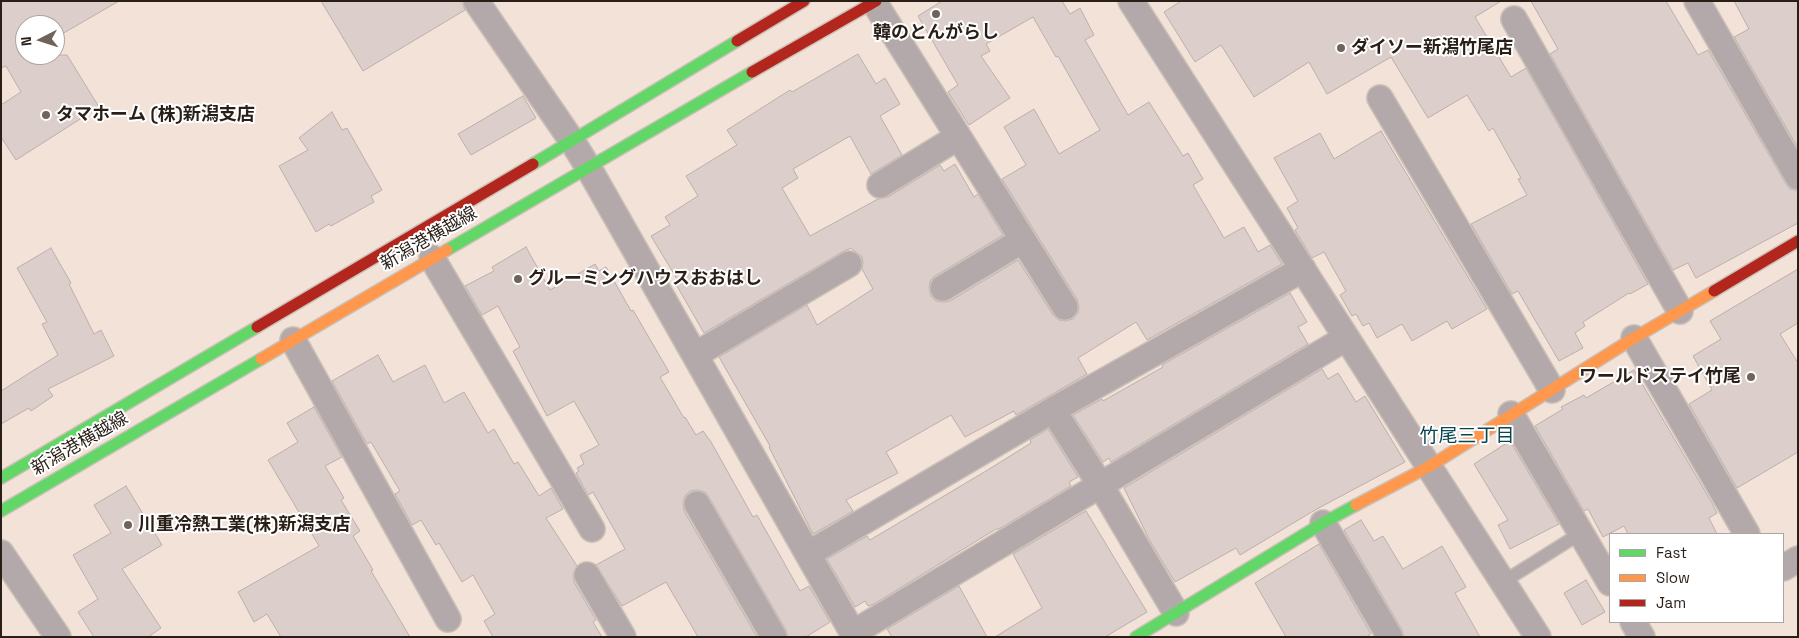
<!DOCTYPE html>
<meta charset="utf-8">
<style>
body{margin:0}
#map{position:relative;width:1799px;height:638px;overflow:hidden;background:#f2e2d7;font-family:"Space Grotesk",sans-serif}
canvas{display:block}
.frame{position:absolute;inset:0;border:2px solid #291f17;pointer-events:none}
.legend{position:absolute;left:1609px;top:533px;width:175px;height:90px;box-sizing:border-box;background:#fff;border:1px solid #a9a5a2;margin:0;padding:6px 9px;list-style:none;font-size:15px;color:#291f17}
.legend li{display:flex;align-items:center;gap:10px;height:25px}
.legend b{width:25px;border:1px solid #a9a5a2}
.north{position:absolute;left:15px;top:15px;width:50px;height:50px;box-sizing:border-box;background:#fff;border:1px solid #a9a5a2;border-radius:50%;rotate:265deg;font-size:14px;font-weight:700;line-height:20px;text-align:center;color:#291f17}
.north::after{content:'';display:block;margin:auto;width:18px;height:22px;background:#6f635a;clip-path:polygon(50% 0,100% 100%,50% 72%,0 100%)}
</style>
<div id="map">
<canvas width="1799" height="638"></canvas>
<div class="frame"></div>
<ul class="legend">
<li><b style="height:6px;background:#63d668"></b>Fast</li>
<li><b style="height:6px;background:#ff974d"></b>Slow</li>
<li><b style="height:6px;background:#b3261e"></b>Jam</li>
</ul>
<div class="north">N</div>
</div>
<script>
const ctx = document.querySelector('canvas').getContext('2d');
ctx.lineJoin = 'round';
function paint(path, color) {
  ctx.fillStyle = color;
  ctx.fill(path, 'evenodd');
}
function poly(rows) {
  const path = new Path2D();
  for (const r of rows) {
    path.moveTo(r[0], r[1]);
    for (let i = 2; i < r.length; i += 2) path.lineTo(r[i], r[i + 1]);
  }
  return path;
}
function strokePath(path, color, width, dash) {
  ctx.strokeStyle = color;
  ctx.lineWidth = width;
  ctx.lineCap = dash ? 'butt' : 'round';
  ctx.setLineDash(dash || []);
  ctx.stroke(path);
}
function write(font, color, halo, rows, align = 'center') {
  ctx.font = font + ' "Space Grotesk","Noto Sans JP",sans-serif';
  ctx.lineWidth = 4;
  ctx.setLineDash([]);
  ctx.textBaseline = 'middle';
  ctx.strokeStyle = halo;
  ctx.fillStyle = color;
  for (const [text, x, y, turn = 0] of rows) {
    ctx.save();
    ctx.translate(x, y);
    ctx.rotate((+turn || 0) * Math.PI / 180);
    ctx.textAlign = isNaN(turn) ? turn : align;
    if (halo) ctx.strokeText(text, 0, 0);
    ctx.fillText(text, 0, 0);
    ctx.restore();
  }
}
const building = poly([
 [1,1,119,1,55,38,55,25,25,25,25,55,67,55,99,107,16,160,1,137,1,105,21,92,6,66,1,68,1,1],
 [321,1,462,1,465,10,363,71,321,1],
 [942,1,1062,1,1070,14,1080,8,1094,35,1085,40,1128,115,1149,102,1183,156,1188,153,1203,179,1193,185,1224,238,1244,227,1258,252,1270,245,1282,264,1147,340,1136,322,1078,358,1087,374,1016,415,1014,411,965,437,951,415,886,452,898,473,846,500,853,511,813,534,769,447,770,446,719,357,807,305,817,325,873,289,862,269,863,263,862,257,851,248,842,252,704,333,677,286,680,284,651,236,670,225,665,217,698,196,686,176,737,145,727,130,790,90,792,92,858,54,876,84,885,78,900,104,880,116,902,155,871,174,850,136,793,169,798,178,782,188,810,236,878,199,888,197,940,165,944,171,955,164,974,197,978,194,1003,235,935,276,930,281,929,288,931,296,936,301,944,302,950,301,1018,260,1053,315,1059,320,1065,321,1073,319,1078,313,1079,307,1077,299,1002,179,1026,165,1004,127,1034,109,1059,154,1100,130,1058,56,1056,57,1033,17,986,44,990,51,981,56,1010,98,969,125,948,92,958,85,918,16,942,1],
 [1181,1,1501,1,1475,17,1511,77,1526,68,1648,284,1630,294,1629,293,1583,322,1585,326,1575,333,1583,348,1559,361,1518,291,1512,294,1471,224,1527,195,1518,179,1521,178,1493,128,1489,131,1467,95,1428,118,1391,57,1327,94,1309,62,1254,97,1221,45,1195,62,1164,12,1181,1],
 [1531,1,1666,1,1698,55,1708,50,1786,184,1790,189,1798,191,1798,223,1696,278,1688,263,1673,270,1550,54,1558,49,1531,1],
 [1734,1,1798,1,1798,148,1734,37,1749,29,1734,1],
 [523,96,536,118,471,155,458,134,523,96],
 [332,112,342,130,347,128,382,190,371,196,374,202,331,226,329,224,316,232,279,166,308,150,299,138,332,112],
 [1381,131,1487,309,1452,329,1447,321,1412,341,1402,324,1377,338,1369,323,1363,326,1356,314,1352,316,1340,295,1346,291,1324,252,1312,258,1295,230,1298,228,1287,208,1298,201,1274,158,1320,133,1334,159,1381,131],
 [526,247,550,290,595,264,599,271,606,267,631,311,633,310,669,372,660,377,684,418,685,417,696,435,703,431,711,442,753,517,757,515,800,591,809,586,830,622,806,637,788,637,786,630,709,497,705,492,697,490,690,491,685,496,683,504,684,511,757,637,698,637,666,582,622,606,596,565,625,549,593,492,588,495,576,473,579,471,577,468,584,464,580,455,599,445,574,401,547,416,513,351,520,347,498,306,482,315,465,286,494,271,492,267,526,247],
 [51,248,71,283,69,284,94,334,101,330,114,356,48,389,53,396,31,411,29,408,1,424,1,391,58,355,42,324,47,322,17,268,51,248],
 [1798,269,1798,323,1780,334,1798,363,1798,452,1737,488,1689,404,1712,390,1693,356,1721,339,1710,321,1798,269],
 [1290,293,1307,322,1298,327,1308,344,1111,462,1109,458,1103,462,1073,415,1102,399,1103,401,1163,367,1162,365,1290,293],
 [378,355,393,382,425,365,444,403,464,392,488,433,494,429,514,464,518,462,539,496,551,488,563,509,546,518,577,566,573,575,574,582,596,620,593,622,602,637,493,637,484,621,495,614,473,575,462,582,439,543,436,545,421,520,412,525,395,494,400,491,371,442,367,444,332,381,378,355],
 [1322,369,1328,379,1338,373,1356,402,1365,396,1405,462,1315,510,1240,555,1236,548,1175,582,1150,541,1124,488,1322,369],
 [1634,370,1712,503,1717,513,1709,518,1717,534,1628,534,1624,526,1603,537,1588,509,1584,511,1535,426,1563,409,1561,407,1584,395,1586,398,1634,370],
 [314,407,342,457,325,466,344,498,341,500,360,531,353,536,373,570,371,571,410,637,281,637,267,614,254,622,238,592,319,546,268,460,298,442,287,423,314,407],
 [1048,429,1078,477,1069,482,1071,486,999,529,996,529,874,604,868,606,865,601,855,607,827,559,867,536,870,540,986,471,1031,443,1030,440,1048,429],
 [1510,441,1559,524,1510,549,1498,525,1508,520,1474,464,1510,441],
 [126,486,162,545,122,569,161,628,148,637,94,637,78,612,98,599,73,555,111,533,94,505,126,486],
 [1086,511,1147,612,1105,637,995,637,1042,608,1013,554,1086,511],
 [1361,520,1374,541,1383,536,1403,569,1442,546,1466,587,1455,593,1480,637,1404,637,1402,630,1344,530,1361,520],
 [1319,544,1371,634,1366,637,1286,637,1255,583,1319,544],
 [1586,580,1605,612,1582,625,1564,593,1586,580],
 [959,586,987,637,892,637,887,629,959,586]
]);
paint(building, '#dbcecb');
strokePath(building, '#bcaeac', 1);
const lane = poly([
 [1503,582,1581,533]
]);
const street = poly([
 [476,1,572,141,588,167,855,637],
 [1131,1,1538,637],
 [1697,1,1798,177],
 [874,2,1065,307],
 [1514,19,1680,311],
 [1380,98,1552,390],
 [880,185,958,137],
 [432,258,592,529],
 [943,288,1023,240],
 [1634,338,1747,534],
 [293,340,448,619],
 [695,355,849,264],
 [1053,410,1101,486,1176,613],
 [1511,414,1610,583],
 [697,504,774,637],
 [1323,523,1390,637],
 [1,553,58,637],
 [808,554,1053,410,1303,269],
 [1783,568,1798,559],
 [587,575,623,637],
 [1633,622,1642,637],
 [853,633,1346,338]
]);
const fast = poly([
 [533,164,737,41],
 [447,250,752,72],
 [1,478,257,327],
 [1,511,261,359],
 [1136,637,1323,523,1356,505]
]);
const slow = poly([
 [261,359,447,250],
 [1356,505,1430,466,1634,338,1714,291]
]);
const jam = poly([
 [737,41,804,1],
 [752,72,876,1],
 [1714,291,1798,241],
 [257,327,533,164]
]);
strokePath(lane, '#cbc0b7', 15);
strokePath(street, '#cbc0b7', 28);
strokePath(fast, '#cbc0b7', 14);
strokePath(slow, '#cbc0b7', 14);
strokePath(jam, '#cbc0b7', 14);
strokePath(lane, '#b3a9aa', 12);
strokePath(street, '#b3a9aa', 25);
strokePath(fast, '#63d668', 11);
strokePath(slow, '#ff974d', 11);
strokePath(jam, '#b3261e', 11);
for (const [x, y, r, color] of [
 [936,14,5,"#6f635a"],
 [1341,48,5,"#6f635a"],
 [46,115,5,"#6f635a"],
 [518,279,5,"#6f635a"],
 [1751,377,5,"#6f635a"],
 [128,525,5,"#6f635a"]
]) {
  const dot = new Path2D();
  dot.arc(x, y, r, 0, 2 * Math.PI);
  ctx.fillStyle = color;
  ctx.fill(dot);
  strokePath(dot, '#fff', 2);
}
write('bold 18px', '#291f17', '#fff', [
 ["韓のとんがらし",936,33,"center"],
 ["ダイソー新潟竹尾店",1351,48],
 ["タマホーム (株)新潟支店",56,115],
 ["グルーミングハウスおおはし",528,279],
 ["ワールドステイ竹尾",1741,377,"right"],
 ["川重冷熱工業(株)新潟支店",138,525]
], 'left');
write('18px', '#291f17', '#fff', [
 ["新潟港横越線",429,239,-30],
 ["新潟港横越線",80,444,-30]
]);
write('19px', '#084750', '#fff', [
 ["竹尾三丁目",1467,437]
]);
</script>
